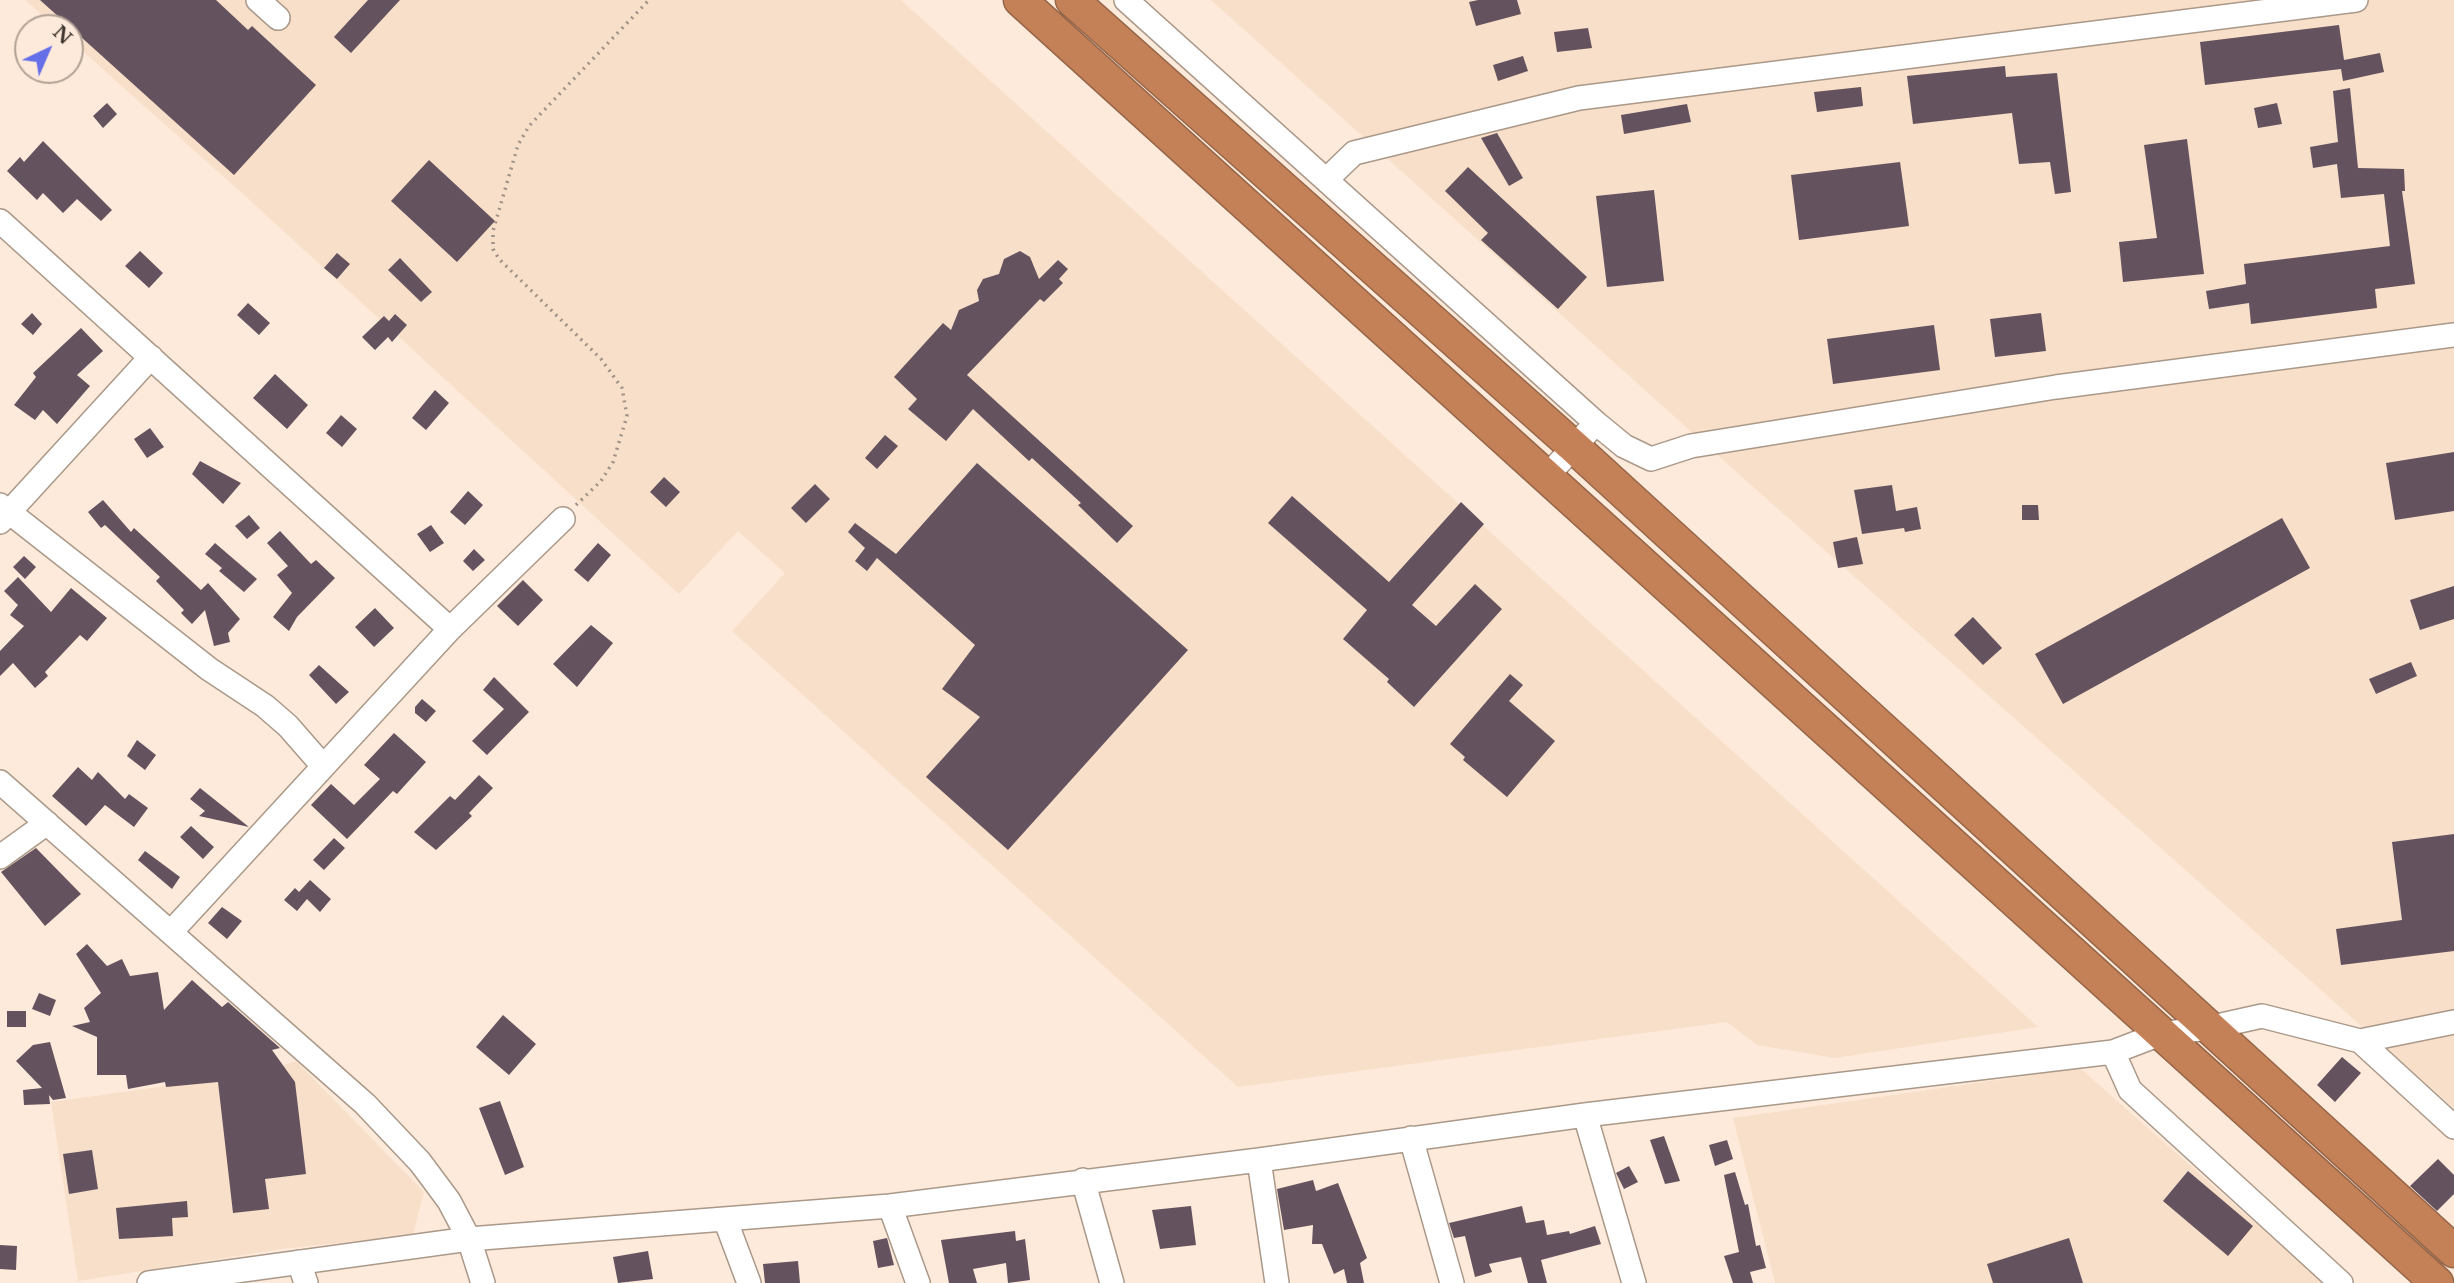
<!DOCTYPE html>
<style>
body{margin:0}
#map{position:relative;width:2454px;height:1283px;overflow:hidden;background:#feeada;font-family:"Libre Baskerville",serif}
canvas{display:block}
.north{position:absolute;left:14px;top:14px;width:70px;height:70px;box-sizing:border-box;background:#feeada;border:2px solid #b1a296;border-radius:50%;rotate:44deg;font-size:19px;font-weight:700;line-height:28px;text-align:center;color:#3e3730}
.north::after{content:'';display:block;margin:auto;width:24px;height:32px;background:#656fe8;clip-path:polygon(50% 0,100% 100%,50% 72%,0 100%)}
</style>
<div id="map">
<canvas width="2454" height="1283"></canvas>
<div class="north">N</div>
</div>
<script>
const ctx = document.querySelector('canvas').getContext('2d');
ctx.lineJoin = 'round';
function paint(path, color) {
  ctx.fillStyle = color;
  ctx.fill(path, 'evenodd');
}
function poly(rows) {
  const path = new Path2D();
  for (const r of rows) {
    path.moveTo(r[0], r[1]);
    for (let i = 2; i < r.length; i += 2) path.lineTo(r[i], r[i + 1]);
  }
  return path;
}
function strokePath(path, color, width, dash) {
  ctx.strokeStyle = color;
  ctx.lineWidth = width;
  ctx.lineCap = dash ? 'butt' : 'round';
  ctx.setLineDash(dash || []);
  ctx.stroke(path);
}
paint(poly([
 [25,0,901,0,2038,1027,1835,1058,1757,1045,1727,1022,1238,1087,732,631,785,573,738,531,679,594,242,193,70,40,70,28,57,28],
 [1211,0,2454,0,2454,1108,1706,445],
 [296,1061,424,1192,413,1235,281,1249,78,1281,51,1102,259,1073],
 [2080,1068,2323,1283,1775,1283,1733,1118]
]), '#f8dfc9');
paint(poly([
 [40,0,216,0,248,30,252,26,316,85,234,175],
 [368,0,400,0,351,53,334,37],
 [1478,0,1517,0,1521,14,1476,26,1469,2],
 [2339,25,2344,60,2380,53,2384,72,2343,81,2341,69,2205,85,2200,42],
 [1588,28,1592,48,1557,52,1554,32],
 [1523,56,1528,71,1498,81,1493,65],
 [2005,66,2006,77,2057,73,2071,192,2055,194,2050,162,2019,164,2012,113,1913,124,1907,76],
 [1861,87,1863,106,1817,112,1814,92],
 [2350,88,2358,168,2404,169,2405,191,2402,191,2415,284,2375,289,2377,308,2251,324,2249,303,2209,309,2206,291,2246,284,2244,264,2390,246,2384,194,2341,198,2337,164,2313,168,2310,147,2338,142,2333,91],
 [107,103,117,114,103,128,93,116],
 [2277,103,2282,124,2258,128,2254,108],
 [1687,104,1691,122,1624,134,1621,115],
 [1497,133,1523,178,1509,186,1481,138],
 [2187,139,2204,274,2123,282,2119,242,2157,238,2144,145],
 [43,141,112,210,101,221,77,199,63,213,43,193,37,200,7,171,20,157,24,162],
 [429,160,495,221,457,262,391,201],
 [1900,162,1909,226,1799,240,1791,175],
 [1468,167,1587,277,1558,309,1481,240,1488,233,1445,191],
 [1654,190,1664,281,1607,287,1596,196],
 [140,251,163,273,149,288,125,266],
 [1020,251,1030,257,1039,279,1058,260,1068,269,1059,279,1063,283,1044,302,1040,299,967,375,1133,526,1117,543,1078,505,1081,503,1032,458,1029,461,973,409,946,441,908,409,917,399,894,377,943,323,951,330,959,310,979,301,977,290,983,279,999,274,1004,259],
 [337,253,350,264,337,279,324,268],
 [400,258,432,292,421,302,388,270],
 [248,303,270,323,259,335,237,315],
 [32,313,42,324,33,335,21,324],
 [2041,313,2046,351,1995,357,1990,319],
 [395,314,407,325,392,342,388,337,375,350,362,337,384,316,389,321],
 [1934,325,1940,370,1833,384,1827,339],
 [81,328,103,351,77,375,90,386,57,424,43,410,35,420,14,405,36,377,33,373],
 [275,374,308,405,287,429,253,398],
 [435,390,449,403,426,430,412,418],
 [341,415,357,429,342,447,326,433],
 [150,428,164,447,147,458,134,439],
 [885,435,898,446,877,469,865,458],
 [2454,452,2454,511,2395,520,2386,463],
 [200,461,241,483,223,504,192,474],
 [977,463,1188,650,1008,850,926,777,980,717,942,689,975,645,877,558,867,571,855,561,865,548,848,532,855,523,896,554],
 [664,477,680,492,666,507,650,492],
 [815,484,830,499,806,523,791,508],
 [1892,485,1896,511,1917,507,1921,529,1905,532,1904,528,1862,534,1854,490],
 [468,491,483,505,465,525,450,512],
 [1292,496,1389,582,1461,502,1484,524,1412,605,1436,626,1475,584,1502,609,1414,707,1387,682,1389,679,1343,639,1367,610,1268,523],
 [103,500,131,532,134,528,201,590,208,583,240,619,228,633,230,642,214,646,205,610,192,624,181,613,184,610,156,581,160,577,105,525,101,528,88,512],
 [2022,505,2038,505,2039,520,2022,520],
 [249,515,260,528,247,539,235,526],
 [2282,518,2310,568,2063,704,2035,654],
 [431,525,444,543,430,552,417,534],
 [280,531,311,564,316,560,335,578,297,617,289,631,273,617,292,593,277,575,288,566,267,543],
 [1857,537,1863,564,1838,568,1833,542],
 [215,543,257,579,244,592,219,571,222,568,205,554],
 [598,543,611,555,588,582,574,570],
 [474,549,485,560,473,571,463,561],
 [24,556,36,567,25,579,13,567],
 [18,577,51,612,71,588,107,618,87,641,80,635,45,672,48,676,35,688,13,663,0,676,0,651,24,626,10,615,18,605,4,591],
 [523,580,543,600,518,626,497,606],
 [2454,586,2454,619,2420,630,2410,600],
 [375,608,394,628,374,647,355,627],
 [1973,617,2002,648,1983,665,1954,635],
 [591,625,613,643,577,687,553,664],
 [2411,662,2417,676,2376,694,2369,679],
 [319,665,349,692,336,704,309,675],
 [1510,674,1523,685,1509,701,1555,741,1507,797,1463,760,1465,757,1450,744],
 [494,677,529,712,487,755,472,741,504,709,483,690],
 [422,699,436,711,426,722,415,713,415,707],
 [394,733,426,762,397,794,393,791,347,839,311,805,331,784,354,805,380,779,364,765],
 [137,740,156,755,145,770,127,756],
 [78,767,92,780,98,772,125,799,129,794,148,808,134,827,105,805,86,826,52,796],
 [479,775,493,788,469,813,472,816,436,850,414,832,450,796,455,800],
 [200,788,249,827,199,816,205,811,190,799],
 [191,826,214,847,203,859,180,837],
 [2454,834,2454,951,2341,965,2336,929,2402,920,2392,842],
 [334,838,345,848,324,870,313,860],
 [36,848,81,894,45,926,1,872],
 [145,851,180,877,172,889,138,860],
 [310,880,331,899,320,912,307,899,297,911,284,900,295,888,299,892],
 [222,907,242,921,227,939,208,923],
 [87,944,107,966,122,959,130,976,158,972,164,1010,192,980,222,1007,228,1002,280,1048,272,1050,295,1082,306,1174,265,1179,269,1209,233,1213,218,1082,166,1087,165,1082,128,1089,126,1075,97,1075,97,1037,72,1026,90,1022,84,1008,101,993,76,954],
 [39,993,56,1000,50,1016,32,1009],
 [7,1011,26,1011,26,1027,7,1027],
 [503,1015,536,1044,509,1075,476,1047],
 [50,1042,66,1098,53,1100,49,1095,50,1104,24,1105,23,1090,42,1088,16,1061,33,1045],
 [2342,1057,2361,1073,2335,1102,2317,1085],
 [500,1101,524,1167,505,1175,479,1108],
 [1664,1136,1680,1181,1665,1184,1650,1140],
 [1727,1140,1733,1159,1715,1166,1709,1145],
 [92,1150,98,1189,69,1194,63,1154],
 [2438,1159,2454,1175,2454,1194,2437,1211,2410,1186],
 [1629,1166,1638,1182,1624,1189,1616,1173],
 [2188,1171,2253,1226,2228,1256,2163,1201],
 [1735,1172,1745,1205,1748,1204,1756,1246,1760,1245,1766,1268,1750,1272,1753,1283,1733,1283,1724,1256,1739,1252,1724,1175],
 [1313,1180,1316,1191,1338,1183,1367,1258,1360,1263,1364,1283,1347,1283,1344,1269,1334,1274,1322,1244,1312,1244,1313,1225,1284,1230,1277,1189],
 [187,1201,188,1217,172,1218,173,1236,119,1239,116,1208],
 [1191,1206,1196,1245,1160,1249,1152,1210],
 [1522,1206,1526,1223,1544,1220,1547,1235,1569,1231,1570,1234,1595,1226,1601,1244,1541,1260,1547,1283,1528,1283,1521,1257,1489,1264,1492,1272,1475,1277,1465,1236,1454,1238,1449,1223],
 [1015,1231,1016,1241,1025,1239,1030,1280,1008,1283,1006,1263,973,1269,977,1283,949,1283,941,1240],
 [887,1238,894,1265,878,1268,873,1241],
 [2069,1238,2083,1283,1993,1283,1987,1264],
 [0,1245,17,1246,16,1270,0,1269],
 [648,1251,653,1279,618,1283,613,1257],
 [798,1261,800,1283,765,1283,763,1264]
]), '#64525f');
const minor = poly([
 [258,0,278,18],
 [1126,0,1596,423,1546,477],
 [1326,180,1354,153,1579,98,2356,0],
 [0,221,450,629],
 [1596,423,1624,446,1651,459,1691,446,2056,387,2454,335],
 [0,505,209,669,265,706,288,726,323,766],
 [0,522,151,357],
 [0,782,365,1104,420,1162,449,1201,469,1239,483,1283],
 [0,857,47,823],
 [171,932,450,629,563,519],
 [2360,1041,2454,1127],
 [2113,1052,2130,1090,2341,1283],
 [1585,1115,1634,1283],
 [1411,1138,1452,1283],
 [1259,1160,1277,1283],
 [1083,1180,1112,1283],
 [890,1206,918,1283],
 [725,1219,749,1283],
 [299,1262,306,1283],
 [149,1283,469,1239,890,1206,1259,1160,1585,1115,2113,1052,2160,1034,2208,1028,2262,1016,2360,1041,2454,1022]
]);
const highway = poly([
 [1020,0,2437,1283],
 [1072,0,1574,447,2454,1251]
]);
strokePath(minor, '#aa9889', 26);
strokePath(highway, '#956649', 35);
strokePath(poly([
 [576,505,601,481,613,462,627,416,622,388,601,359,499,259,493,249,493,231,518,145,529,126,649,0]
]), '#a09287', 3.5, [2, 5]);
strokePath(minor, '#fff', 23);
strokePath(highway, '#c48057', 32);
</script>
